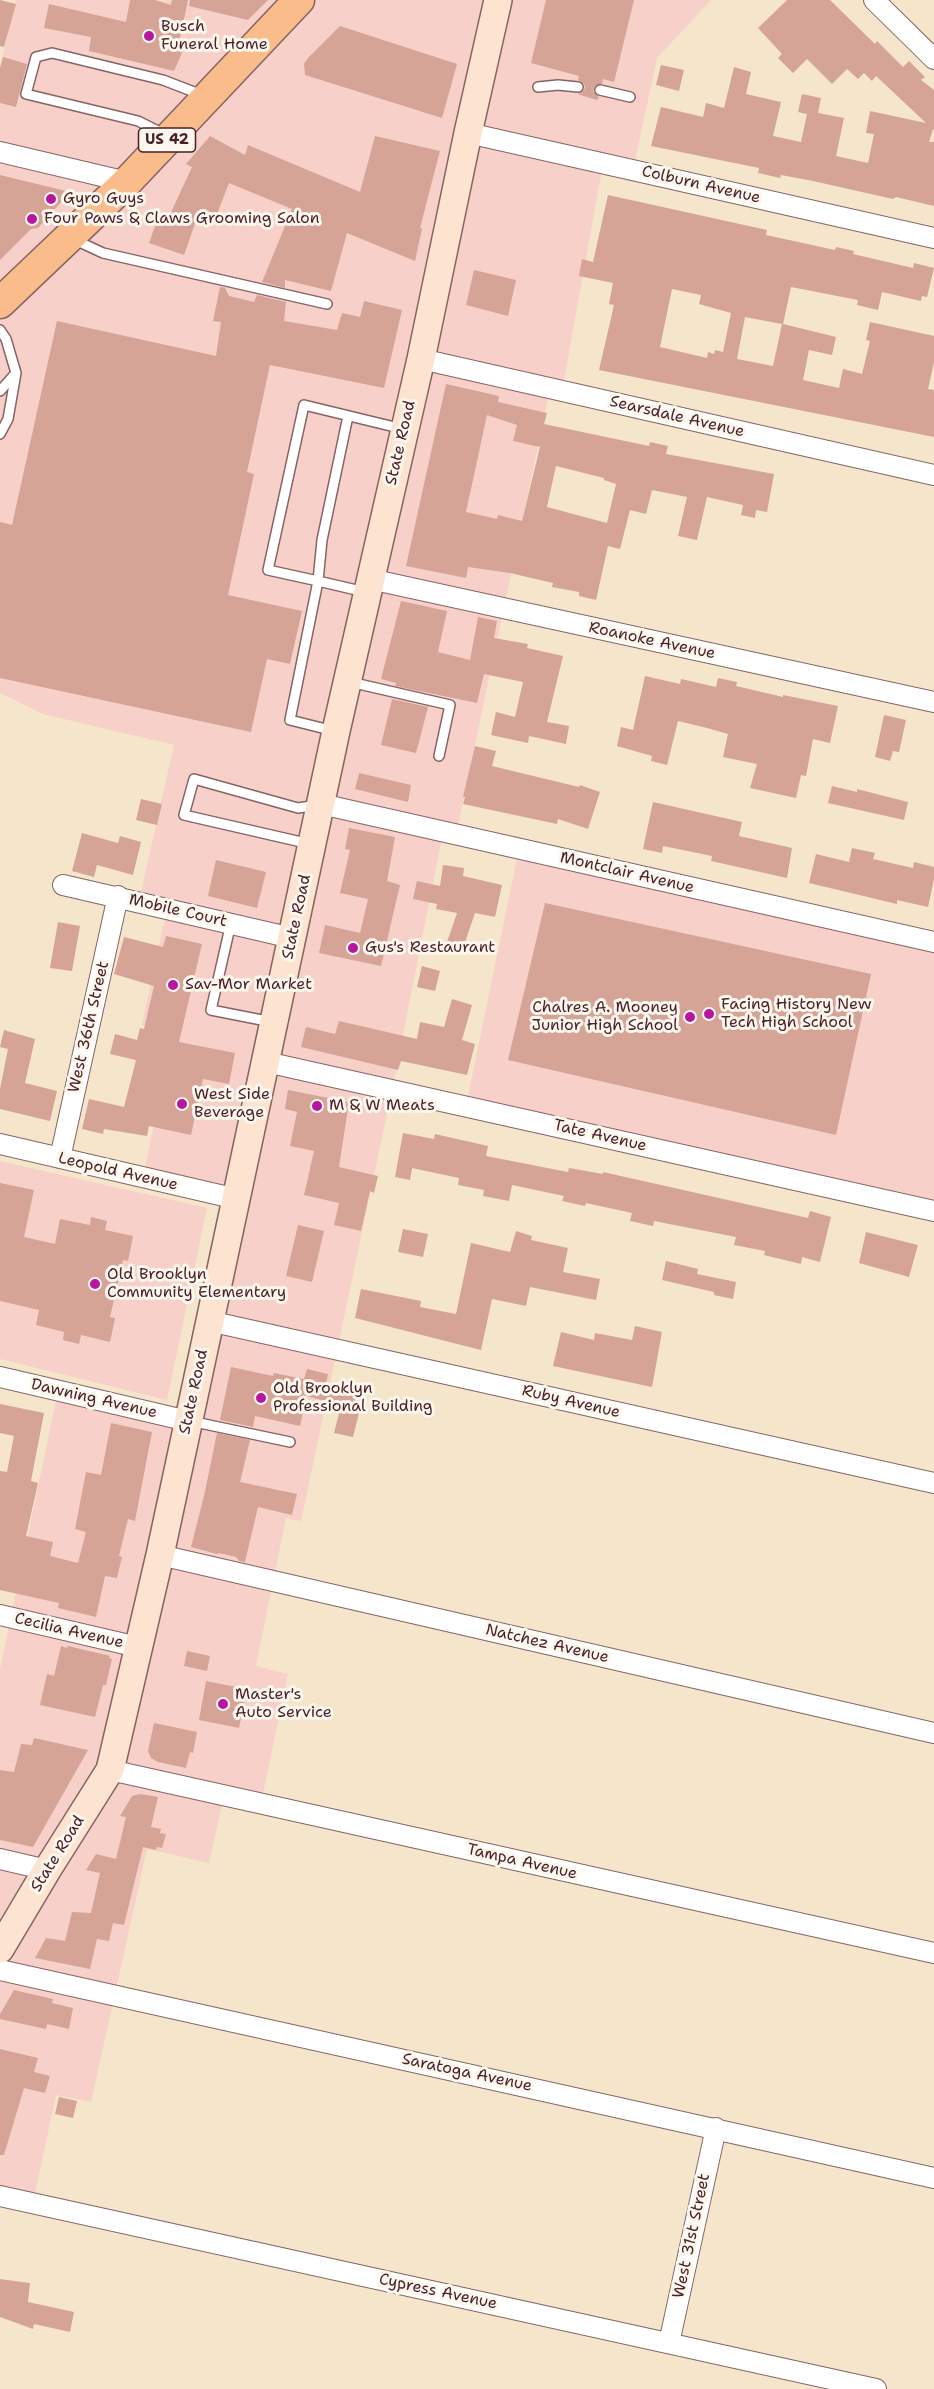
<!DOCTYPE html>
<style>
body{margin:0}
canvas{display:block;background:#f4e5cb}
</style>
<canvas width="934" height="2389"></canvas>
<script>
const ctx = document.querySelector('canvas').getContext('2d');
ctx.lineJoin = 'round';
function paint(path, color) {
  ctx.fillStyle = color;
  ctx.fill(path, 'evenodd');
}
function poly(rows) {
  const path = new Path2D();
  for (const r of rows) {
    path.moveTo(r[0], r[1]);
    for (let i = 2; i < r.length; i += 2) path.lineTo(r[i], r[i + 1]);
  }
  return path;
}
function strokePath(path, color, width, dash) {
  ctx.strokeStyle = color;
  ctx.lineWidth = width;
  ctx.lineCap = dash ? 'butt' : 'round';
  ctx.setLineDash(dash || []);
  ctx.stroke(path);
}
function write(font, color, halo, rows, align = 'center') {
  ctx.font = font + ' "Shantell Sans",sans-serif';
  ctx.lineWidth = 6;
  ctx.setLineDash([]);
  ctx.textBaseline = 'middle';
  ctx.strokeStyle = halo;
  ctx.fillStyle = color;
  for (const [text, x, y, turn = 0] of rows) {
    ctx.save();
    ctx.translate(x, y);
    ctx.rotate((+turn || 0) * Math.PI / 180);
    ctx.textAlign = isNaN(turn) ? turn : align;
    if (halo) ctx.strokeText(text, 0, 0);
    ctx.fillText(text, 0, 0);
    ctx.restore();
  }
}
paint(poly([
 [16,0,158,0,166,2,167,0,711,0,657,58,633,170,603,164,562,391,550,389,456,835,443,832,392,1090,301,1521,286,1518,256,1666,288,1674,261,1803,224,1796,209,1863,147,1849,91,2102,56,2095,33,2203,0,2196,0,1669,58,1391,188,1421,237,1199,143,1177,173,1034,142,1025,167,908,139,901,174,745,43,714,0,693,0,67],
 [519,849,934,942,934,1211,466,1106],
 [0,1161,207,1208,167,1400,0,1359]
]), '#f7d0c9');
paint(poly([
 [0,0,16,4,4,47,0,46],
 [130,0,155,0,171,5,172,0,188,0,180,38,182,53,174,71,89,51,91,37,44,28,49,4,126,22],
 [190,0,268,0,248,20,189,6],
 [546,0,634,0,614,82,603,79,602,84,595,86,593,91,599,97,597,100,577,94,581,93,585,88,584,84,578,80,579,76,531,63],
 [787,0,830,0,875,44,877,41,903,67,909,61,925,77,921,80,934,90,934,130,933,129,929,142,934,142,934,206,896,197,893,199,813,181,781,175,780,178,758,173,759,168,651,146,661,107,703,117,706,103,724,108,734,67,751,72,746,94,781,102,773,136,801,142,807,114,798,112,802,94,821,98,818,113,844,118,836,156,868,163,874,134,866,133,870,111,926,123,876,76,872,81,864,73,858,79,847,69,832,84,807,59,793,73,778,58,782,54,758,28],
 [340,26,457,64,442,118,305,75,304,64,308,58],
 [3,57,27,64,16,107,0,103,0,68],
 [661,65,684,70,679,91,656,85],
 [210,136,245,155,248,145,360,192,375,136,440,151,420,228,422,229,415,261,347,233,331,291,285,280,285,288,262,282,292,209,229,183,217,214,200,209,184,255,149,243,158,218,167,221,192,167,186,164],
 [0,175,70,192,38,228,31,229,0,260],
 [608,195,767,230,766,235,835,250,836,247,854,251,853,254,913,268,914,263,934,268,927,297,922,296,921,301,882,292,878,310,857,305,858,300,791,287,783,324,836,337,832,355,809,350,803,380,839,388,843,369,862,374,870,341,866,340,870,322,934,336,934,362,928,389,934,390,934,437,599,370,614,305,609,304,613,283,579,276,582,259,593,262],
 [672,289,701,295,699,304,731,313,723,352,715,350,714,354,708,352,707,358,660,347],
 [745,317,782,324,773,366,737,359],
 [474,270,516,280,508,316,466,305],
 [220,287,225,288,229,296,254,302,257,295,286,302,284,321,337,330,342,313,360,317,364,301,402,310,384,388,270,365,247,472,254,474,228,595,302,611,290,664,267,659,251,732,0,678,0,522,12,525,57,321,216,356,221,322,213,321],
 [446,384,499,396,498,402,547,413,544,424,649,446,650,442,668,446,666,454,774,474,767,512,756,510,755,518,741,515,743,505,707,497,697,540,678,536,687,497,652,490,646,514,630,510,620,549,608,546,596,600,579,596,579,592,552,587,553,583,510,573,468,567,466,578,406,566],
 [487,415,517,425,513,441,540,447,522,521,498,515,497,519,466,512],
 [556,466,604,478,604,480,616,484,607,523,547,507],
 [401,601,447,611,438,652,470,660,478,617,497,621,494,638,528,644,527,648,563,656,547,722,569,726,566,744,529,736,528,743,491,735,496,712,515,717,523,682,484,674,477,703,395,686,396,683,381,679],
 [645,676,680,684,681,679,716,687,718,678,737,682,736,686,783,697,783,695,838,706,830,743,813,739,806,776,801,775,796,798,750,788,757,764,723,757,728,734,707,728,678,721,667,765,651,761,652,756,617,746,621,727,633,730],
 [392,699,428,707,416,753,381,745],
 [884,715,906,720,899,752,893,751,890,761,875,757],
 [475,746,496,751,492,766,579,787,580,785,600,792,588,829,558,819,557,824,463,804,465,797,463,797],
 [359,773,411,785,408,802,355,789],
 [832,786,857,792,857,789,908,802,904,820,828,803],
 [141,799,162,804,157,825,136,820],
 [653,802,742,822,739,836,792,848,787,878,711,861,712,856,663,846,662,853,643,849],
 [349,828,395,837,387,881,400,885,381,966,319,953,325,925,360,933,368,899,340,893,350,850,345,849],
 [82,833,118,843,120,836,141,842,133,875,97,865,94,877,72,871],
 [852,848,875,853,873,859,913,868,914,862,934,867,934,879,928,907,897,900,897,904,809,883,816,854,849,862],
 [216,860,266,872,257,908,208,896],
 [443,865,464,868,463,876,502,885,495,917,475,913,461,954,445,948,457,913,436,909,437,904,413,899,417,881,440,886],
 [545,903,871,974,836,1135,508,1060],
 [58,922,80,926,72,971,50,968],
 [166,936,202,944,179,1042,235,1053,229,1084,203,1079,191,1135,149,1126,147,1136,104,1129,103,1134,82,1129,89,1099,124,1107,136,1060,110,1054,115,1034,137,1040,140,1028,144,1029,154,986,114,974,124,937,163,947],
 [422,966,440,971,435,991,417,987],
 [452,999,472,1005,462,1040,475,1044,467,1075,401,1061,398,1070,301,1047,306,1027,335,1034,339,1021,417,1039,420,1022,444,1027],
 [4,1030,35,1039,25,1083,57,1091,50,1121,0,1109,0,1089,8,1049,0,1047],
 [288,1090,349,1102,339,1167,378,1176,374,1193,370,1191,361,1231,334,1225,339,1203,304,1195,314,1151,290,1146,297,1112,285,1109],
 [403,1133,434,1139,435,1134,488,1146,486,1156,568,1172,569,1168,603,1174,603,1172,808,1218,810,1211,831,1217,820,1262,802,1257,801,1264,764,1255,765,1251,734,1245,736,1237,654,1221,653,1226,630,1221,632,1213,586,1203,585,1206,562,1201,564,1196,512,1185,509,1201,483,1196,484,1190,458,1185,459,1178,412,1168,410,1180,395,1177],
 [0,1183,34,1190,24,1237,55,1244,60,1219,90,1225,91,1217,107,1221,105,1230,133,1236,128,1261,123,1260,110,1317,115,1318,110,1342,81,1335,79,1344,63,1340,64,1332,36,1325,39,1310,0,1301],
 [298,1225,324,1231,312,1282,286,1276],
 [403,1229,428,1234,423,1257,398,1252],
 [516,1231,532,1236,531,1240,568,1248,563,1272,600,1279,596,1300,530,1287,526,1306,492,1299,481,1350,355,1318,361,1289,421,1301,420,1307,456,1314,471,1243,510,1252],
 [866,1232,918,1245,909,1277,859,1263],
 [666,1261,698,1269,697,1274,736,1282,733,1299,714,1295,714,1292,662,1280],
 [635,1326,662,1332,652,1387,553,1366,561,1332,594,1340,595,1333,632,1340],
 [231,1367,273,1376,274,1373,304,1379,307,1369,328,1374,326,1384,364,1393,353,1437,334,1433,341,1405,306,1396,300,1426,255,1416,253,1427,220,1420],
 [0,1404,44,1413,31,1481,38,1483,26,1536,53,1542,50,1556,78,1563,86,1532,75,1529,86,1472,101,1475,111,1423,152,1432,135,1521,128,1519,119,1556,122,1557,117,1578,105,1576,96,1617,58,1608,59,1603,0,1590,0,1471,7,1472,14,1436,0,1433],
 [217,1433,250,1440,240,1482,297,1494,292,1515,258,1507,245,1562,239,1561,236,1557,219,1553,217,1554,191,1547,204,1496],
 [61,1646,67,1648,68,1646,110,1656,109,1658,112,1659,106,1685,103,1685,95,1717,40,1705,47,1674,54,1676],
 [187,1651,210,1656,207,1671,184,1666],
 [206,1681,247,1689,239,1728,199,1720],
 [154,1723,197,1732,193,1753,190,1752,186,1768,158,1762,151,1758,148,1751],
 [34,1738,88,1750,33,1847,0,1840,0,1770,14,1772,21,1744,32,1745],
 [140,1794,158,1797,151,1827,161,1829,160,1833,166,1834,162,1848,157,1847,156,1850,143,1847,124,1925,113,1923,109,1941,97,1939,90,1969,35,1958,46,1938,65,1941,72,1912,91,1913,100,1873,86,1870,96,1854,116,1859,126,1817,120,1816,132,1796],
 [14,1990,53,1999,52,2003,73,2008,69,2029,47,2024,46,2029,0,2019,0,2014],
 [0,2049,38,2058,34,2072,50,2076,45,2093,24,2088,4,2155,0,2155],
 [59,2097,77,2101,73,2118,55,2114],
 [0,2279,30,2283,28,2302,74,2312,70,2332,34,2324,33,2329,0,2317]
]), '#d5a497');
const lane = poly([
 [538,87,558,85,578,87],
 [600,90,630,97],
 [166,135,138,121,26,94,36,57,52,53,163,80,202,95],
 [73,239,103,253,327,304],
 [0,330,6,339,16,373,8,419,0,434],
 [0,391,16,373],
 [348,416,322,540,318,581,365,592],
 [350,682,450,705,439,756],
 [334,731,290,720,318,581,268,570,304,405,403,429],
 [310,844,184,815,194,779,298,808,318,805],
 [231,923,211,1010,272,1022],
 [190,1421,290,1442]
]);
const street = poly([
 [874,0,934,59],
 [468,133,934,238],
 [0,152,127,182],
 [421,359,934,475],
 [370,579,934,702],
 [321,804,934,942],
 [63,885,292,938],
 [266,1062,934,1211],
 [0,1144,237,1199],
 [60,1158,118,896],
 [209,1321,934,1483],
 [0,1377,188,1421],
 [160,1555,934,1733],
 [0,1615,138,1647],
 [110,1770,934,1953],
 [0,1859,47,1870],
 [0,1970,934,2178],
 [0,2196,876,2389],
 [669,2343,716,2128]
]);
const secondary = poly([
 [0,1949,47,1870,110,1770,160,1555,336,731,421,359,468,133,498,0]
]);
const primary = poly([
 [0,303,127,182,299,0]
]);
strokePath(lane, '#866463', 12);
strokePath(street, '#866463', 22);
strokePath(secondary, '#866463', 30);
strokePath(primary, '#866463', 33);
strokePath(lane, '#fff', 9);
strokePath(street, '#fff', 20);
strokePath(secondary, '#fde4d1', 27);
strokePath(primary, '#fabc8b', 30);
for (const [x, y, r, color] of [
 [149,36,6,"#b5179e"],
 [51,199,6,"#b5179e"],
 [32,219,6,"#b5179e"],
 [353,948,6,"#b5179e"],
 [173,985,6,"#b5179e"],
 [709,1014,6,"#b5179e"],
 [690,1017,6,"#b5179e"],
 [182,1104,6,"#b5179e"],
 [317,1106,6,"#b5179e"],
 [95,1284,6,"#b5179e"],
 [261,1398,6,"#b5179e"],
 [223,1704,6,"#b5179e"]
]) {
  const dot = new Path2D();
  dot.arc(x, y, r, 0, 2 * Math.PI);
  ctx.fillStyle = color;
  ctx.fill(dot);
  strokePath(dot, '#fbf7ec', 2);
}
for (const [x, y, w] of [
 [167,140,57]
]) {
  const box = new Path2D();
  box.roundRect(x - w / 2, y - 12, w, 24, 4.5);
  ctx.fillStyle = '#fbf7ec';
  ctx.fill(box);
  strokePath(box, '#4a1f2b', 1.5);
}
write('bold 15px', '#4a1f2b', null, [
 ["US 42",167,140]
]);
write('16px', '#4a1f2b', '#fbf7ec', [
 ["Busch",161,27],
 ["Funeral Home",161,45],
 ["Gyro Guys",63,199],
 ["Four Paws & Claws Grooming Salon",44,219],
 ["Gus's Restaurant",365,948],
 ["Sav-Mor Market",185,985],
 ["Facing History New",721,1005],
 ["Tech High School",721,1023],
 ["Chalres A. Mooney",678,1008,"right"],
 ["Junior High School",678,1026,"right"],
 ["West Side",194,1095],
 ["Beverage",194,1113],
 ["M & W Meats",329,1106],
 ["Old Brooklyn",107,1275],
 ["Community Elementary",107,1293],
 ["Old Brooklyn",273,1389],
 ["Professional Building",273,1407],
 ["Master's",235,1695],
 ["Auto Service",235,1713]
], 'left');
write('16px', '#4a1f2b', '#fbf7ec', [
 ["Colburn Avenue",701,185,13],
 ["Searsdale Avenue",677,417,13],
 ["State Road",401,443,-77],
 ["Roanoke Avenue",652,641,12],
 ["Montclair Avenue",627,873,13],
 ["Mobile Court",178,911,13],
 ["State Road",297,917,-78],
 ["West 36th Street",89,1027,-77],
 ["Tate Avenue",600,1136,13],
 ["Leopold Avenue",118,1172,13],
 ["State Road",194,1392,-78],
 ["Dawning Avenue",94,1399,13],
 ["Ruby Avenue",571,1402,13],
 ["Cecilia Avenue",69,1631,13],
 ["Natchez Avenue",547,1644,13],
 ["State Road",58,1854,-58],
 ["Tampa Avenue",522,1862,13],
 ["Saratoga Avenue",467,2073,12],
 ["West 31st Street",692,2236,-78],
 ["Cypress Avenue",438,2292,12]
]);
</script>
